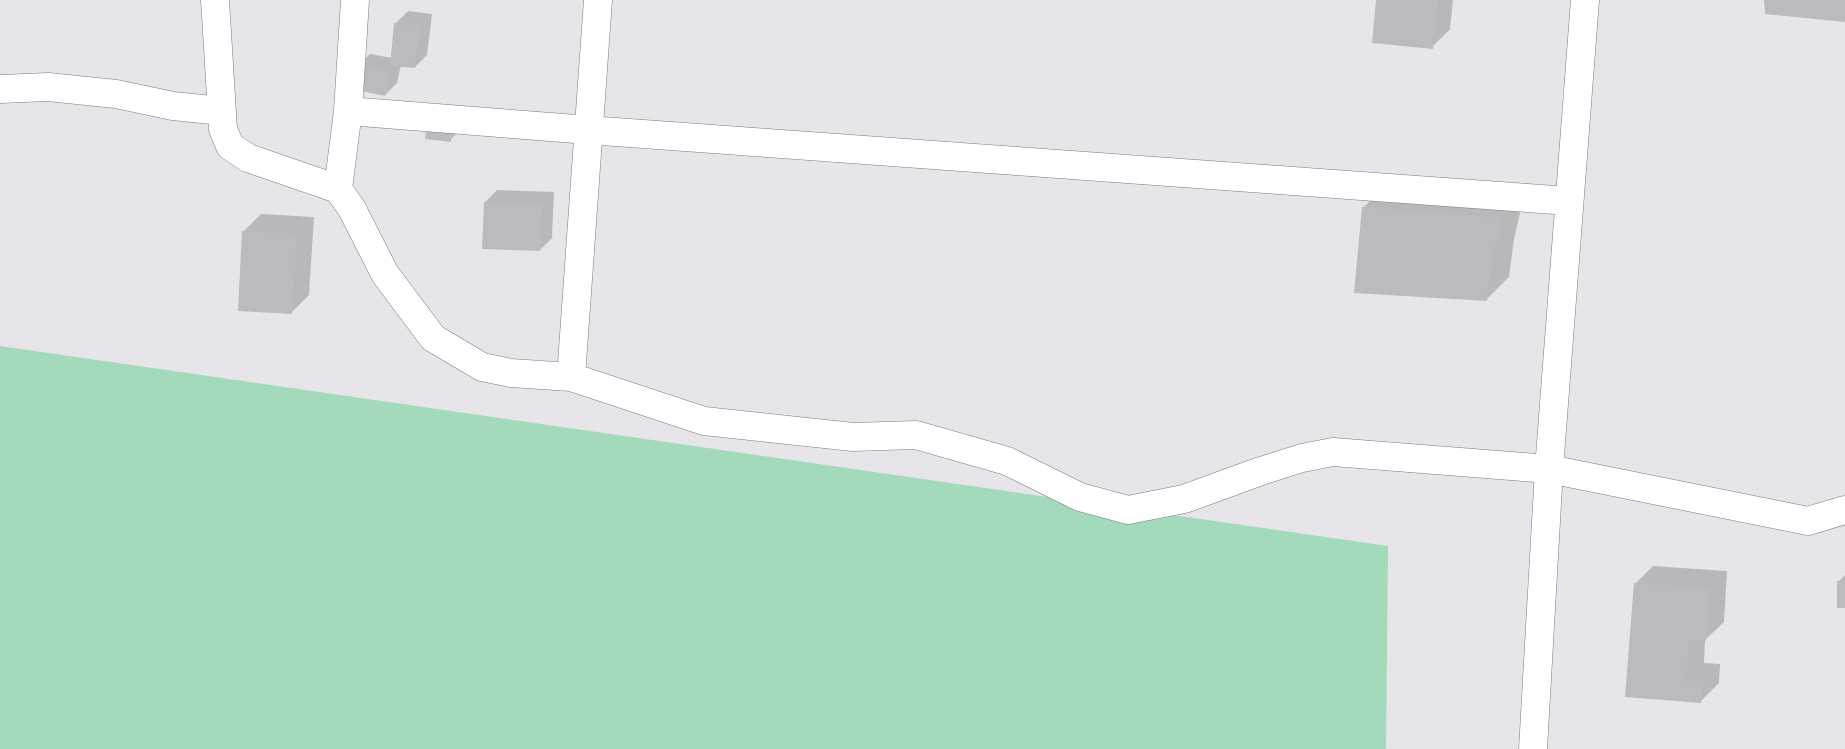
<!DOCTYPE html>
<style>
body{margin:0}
canvas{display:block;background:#e8e5ea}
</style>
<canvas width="1845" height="749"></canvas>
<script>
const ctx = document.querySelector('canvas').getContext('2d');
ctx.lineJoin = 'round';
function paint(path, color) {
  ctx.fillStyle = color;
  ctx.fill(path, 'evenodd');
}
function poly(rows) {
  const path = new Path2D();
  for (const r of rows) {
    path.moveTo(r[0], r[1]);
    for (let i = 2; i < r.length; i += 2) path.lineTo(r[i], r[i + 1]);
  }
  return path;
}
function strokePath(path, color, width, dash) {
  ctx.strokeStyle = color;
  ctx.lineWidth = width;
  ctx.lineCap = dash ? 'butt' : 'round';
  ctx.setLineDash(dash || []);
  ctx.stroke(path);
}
paint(poly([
 [0,346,1388,546,1386,749,0,749]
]), '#a3dabb');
paint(poly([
 [1377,0,1453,0,1450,29,1432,47],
 [408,11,432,14,427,55,415,67,401,65,397,83,385,95,358,66,370,54,392,58,395,24],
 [434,119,457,122,456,134,450,140],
 [1386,185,1524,196,1514,239,1509,277,1486,300,1363,208],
 [497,190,554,192,552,238,540,250,485,202],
 [261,214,314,217,309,295,291,313,243,232],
 [1653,566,1727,571,1724,622,1705,640,1704,663,1720,664,1719,683,1701,701,1626,696,1635,584],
 [1845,575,1845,607,1838,582]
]), '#0003');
paint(poly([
 [1376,0,1438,0,1433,49,1372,43],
 [1764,0,1845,0,1845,22,1765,14],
 [394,23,420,26,415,68,390,66],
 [356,66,390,72,385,96,352,89],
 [427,125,452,127,451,142,425,139],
 [484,202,542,204,540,251,482,249],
 [1362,207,1502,218,1491,262,1487,301,1354,293],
 [242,231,297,234,292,314,238,311],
 [1837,581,1845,581,1845,608,1837,608],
 [1634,583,1710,589,1706,641,1689,640,1686,681,1703,682,1701,703,1625,697]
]), '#bdbabf');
const minor = poly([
 [215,0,223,129,230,146,248,158,338,189,352,209,385,274,433,338,482,367,511,373,571,377],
 [598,0,571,377,704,421,853,437,916,435,1007,461,1080,497,1128,510,1184,499,1261,471,1302,458,1333,452,1549,469,1808,521,1845,510],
 [0,89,48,87,116,94,173,106,222,111],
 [348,111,588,130,1569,201],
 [338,189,348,111,355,0],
 [1533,749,1549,469,1585,0]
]);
strokePath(minor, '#7d7a7f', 29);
strokePath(minor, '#fff', 28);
</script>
